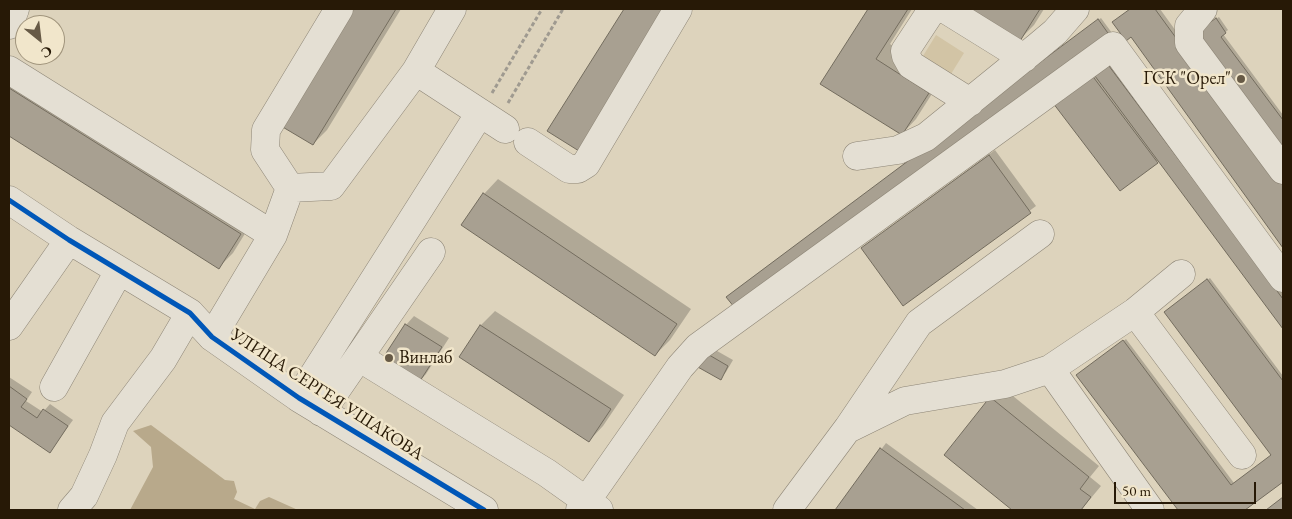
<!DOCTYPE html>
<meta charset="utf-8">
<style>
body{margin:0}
#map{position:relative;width:1292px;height:519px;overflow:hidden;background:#ddd3bc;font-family:"EB Garamond",serif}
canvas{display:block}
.frame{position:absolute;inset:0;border:10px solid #271906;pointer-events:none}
.north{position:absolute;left:15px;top:15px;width:50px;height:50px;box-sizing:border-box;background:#f1e6cb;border:1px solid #a0947c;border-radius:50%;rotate:151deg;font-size:14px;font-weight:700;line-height:20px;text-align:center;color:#271906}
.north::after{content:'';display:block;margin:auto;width:18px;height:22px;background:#675a46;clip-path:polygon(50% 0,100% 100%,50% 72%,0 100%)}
.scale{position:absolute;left:1114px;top:482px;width:142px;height:22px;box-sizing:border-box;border:2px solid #271906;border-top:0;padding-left:6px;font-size:15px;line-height:18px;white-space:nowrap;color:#271906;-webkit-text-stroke:4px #f1e6cb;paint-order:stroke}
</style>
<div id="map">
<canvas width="1292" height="519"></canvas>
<div class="frame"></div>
<div class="north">С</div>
<div class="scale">50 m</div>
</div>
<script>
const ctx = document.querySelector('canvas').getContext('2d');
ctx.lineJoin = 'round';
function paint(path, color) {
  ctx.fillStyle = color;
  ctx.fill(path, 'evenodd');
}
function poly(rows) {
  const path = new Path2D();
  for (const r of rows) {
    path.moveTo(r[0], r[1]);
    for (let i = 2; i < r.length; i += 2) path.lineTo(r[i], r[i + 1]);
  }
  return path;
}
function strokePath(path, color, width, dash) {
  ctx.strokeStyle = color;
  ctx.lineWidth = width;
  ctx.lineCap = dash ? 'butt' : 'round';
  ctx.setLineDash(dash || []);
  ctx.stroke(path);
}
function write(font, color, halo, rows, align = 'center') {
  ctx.font = font + ' "EB Garamond",serif';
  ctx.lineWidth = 5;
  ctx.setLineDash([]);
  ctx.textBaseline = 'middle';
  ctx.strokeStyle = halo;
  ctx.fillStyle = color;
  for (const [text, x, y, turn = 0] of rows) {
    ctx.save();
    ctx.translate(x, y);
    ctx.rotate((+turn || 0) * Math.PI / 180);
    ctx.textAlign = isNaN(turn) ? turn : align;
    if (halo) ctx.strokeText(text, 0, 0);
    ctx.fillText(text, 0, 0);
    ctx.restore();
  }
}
paint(poly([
 [936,35,964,53,951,74,923,56]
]), '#d2c4a5');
paint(poly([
 [151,425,225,480,234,481,237,492,234,499,255,509,260,501,269,497,298,510,130,510,153,467,151,447,133,431]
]), '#b8a98b');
paint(poly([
 [354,9,401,9,327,130,313,144,283,126],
 [869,9,912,9,890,44,942,78,916,119,902,134,822,83],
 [972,9,1044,9,1034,25,1020,39],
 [1131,9,1160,9,1283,179,1283,246,1131,36,1116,20],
 [1219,17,1228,30,1223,34,1283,115,1283,147,1200,30],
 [1101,18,1112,33,730,294],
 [1109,60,1283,294,1283,327,1159,160,1120,190,1055,103],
 [9,86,254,219,233,253,219,267,9,134],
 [995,150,1036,206,903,305,862,248],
 [498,179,691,309,670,340,655,355,484,194],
 [1210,278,1283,376,1283,480,1243,510,1179,510,1078,375,1126,339,1234,483,1273,455,1168,309],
 [495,311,624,395,603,426,589,441,460,357,481,325],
 [414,316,449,338,426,374,418,383,406,325],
 [710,347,733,360,726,372,720,378,698,365],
 [9,377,32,392,26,401,43,412,50,404,73,420,50,451,9,424],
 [1002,387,1099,466,1090,477,1101,486,1081,510,1014,510,946,455],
 [886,443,978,510,836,510]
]), '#0003');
const building = poly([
 [353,9,396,9,313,145,281,126,353,9],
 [624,9,668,9,579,151,547,131,624,9],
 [868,9,908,9,876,59,929,93,902,135,820,84,868,9],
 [969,9,1040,9,1020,41,969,9],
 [1130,9,1155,9,1283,185,1283,248,1131,37,1126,41,1112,22,1130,9],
 [1216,18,1226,33,1221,37,1283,120,1283,150,1196,33,1216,18],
 [1098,19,1110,36,739,313,726,297,1098,19],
 [1106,62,1283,299,1283,329,1092,72,1106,62],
 [1091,74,1158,163,1120,191,1053,103,1091,74],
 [9,88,241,234,219,269,9,136,9,88],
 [989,155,1031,213,903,306,861,248,989,155],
 [483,193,677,324,655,356,461,225,483,193],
 [1207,279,1283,381,1283,482,1245,510,1178,510,1076,375,1123,340,1231,485,1271,455,1164,312,1207,279],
 [405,324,442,347,418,384,381,361,405,324],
 [480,325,611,409,589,442,459,357,480,325],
 [704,352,728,366,721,380,696,366,704,352],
 [9,386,27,399,21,407,37,418,43,409,68,426,50,453,9,425,9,386],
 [990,397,1089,477,1080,489,1091,497,1081,510,1012,510,944,455,990,397],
 [880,448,965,510,835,510,880,448],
 [1283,497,1283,510,1266,510,1283,497]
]);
paint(building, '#a8a091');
strokePath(building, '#736c5e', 1);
const minor = poly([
 [936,9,930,13,905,51,906,56,911,65,970,102],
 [945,9,1024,58],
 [1203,9,1189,26,1189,43,1283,170],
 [9,25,15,9],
 [9,70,273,235],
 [416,71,505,129],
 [528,142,569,169,578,169,586,164,678,9],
 [857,156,898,150,926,137,1037,47,1055,32,1075,9],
 [290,188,265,150,266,130,339,9],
 [9,200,69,240,190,313,212,337,299,398,484,510],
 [1135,312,1242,455],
 [9,326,69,240],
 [212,337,273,235,290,188,331,186,416,71,452,9],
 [360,358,547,473,599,510],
 [1050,369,1150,510],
 [54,387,119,271],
 [299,398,480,113],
 [321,412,431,252],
 [850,428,905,401,1005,384,1050,369,1135,312,1181,274],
 [72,510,84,496,103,455,115,423,163,359,190,313],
 [580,510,680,367,698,347,1113,46,1283,278],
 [787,510,848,428,919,323,1040,234]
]);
strokePath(minor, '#8d8576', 29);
strokePath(poly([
 [492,93,542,9],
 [508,103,563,9]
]), '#9f9a90', 3, [4, 2.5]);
strokePath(minor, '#e4dfd3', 28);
strokePath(poly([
 [9,200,69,240,190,313,212,337,299,398,484,510]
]), '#0057b8', 5);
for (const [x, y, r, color] of [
 [1241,79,5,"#675a46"],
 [389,358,5,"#675a46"]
]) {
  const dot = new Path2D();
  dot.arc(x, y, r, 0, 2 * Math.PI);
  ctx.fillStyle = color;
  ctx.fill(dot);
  strokePath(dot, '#f1e6cb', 2);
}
write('18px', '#271906', '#f1e6cb', [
 ["ГСК \"Орел\"",1231,79],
 ["Винлаб",399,358,"left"]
], 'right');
write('18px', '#271906', '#f1e6cb', [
 ["УЛИЦА СЕРГЕЯ УШАКОВА",327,395,33]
]);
</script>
